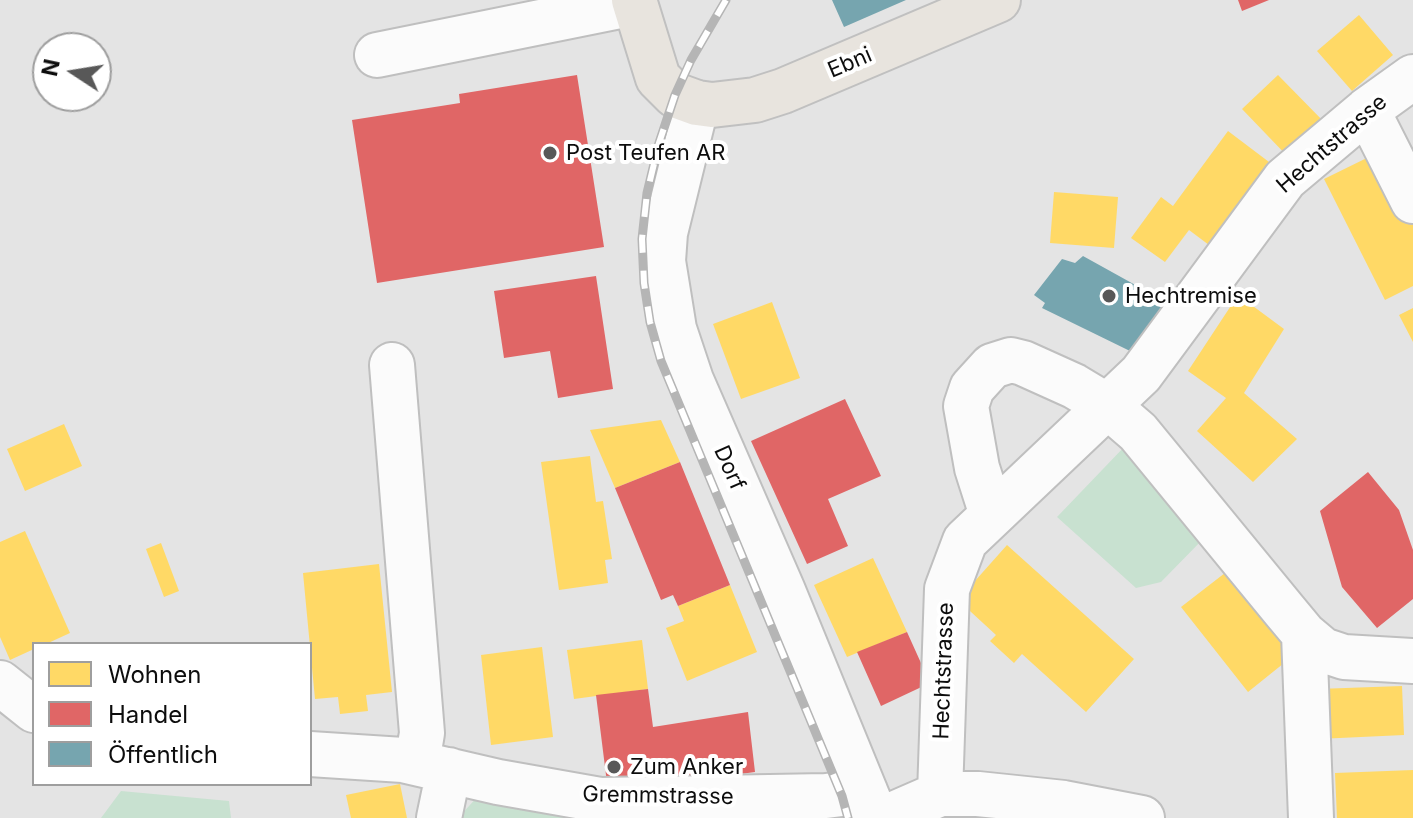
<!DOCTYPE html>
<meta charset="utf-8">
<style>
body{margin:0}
#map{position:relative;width:1413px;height:818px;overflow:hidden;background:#e4e4e4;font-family:Inter,sans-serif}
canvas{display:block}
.legend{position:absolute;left:32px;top:642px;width:280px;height:144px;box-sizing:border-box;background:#fff;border:2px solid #9e9e9e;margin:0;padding:10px 14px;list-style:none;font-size:24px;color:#0d0d0d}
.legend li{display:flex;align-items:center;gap:16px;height:40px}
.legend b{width:40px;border:2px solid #9e9e9e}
.north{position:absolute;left:32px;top:32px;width:80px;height:80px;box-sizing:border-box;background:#fff;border:2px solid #9e9e9e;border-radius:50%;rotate:282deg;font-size:22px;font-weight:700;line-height:32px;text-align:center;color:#0d0d0d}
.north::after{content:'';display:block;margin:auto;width:28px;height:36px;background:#585858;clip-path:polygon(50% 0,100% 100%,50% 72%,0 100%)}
</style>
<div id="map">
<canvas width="1413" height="818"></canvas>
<ul class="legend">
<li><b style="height:22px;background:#ffd966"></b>Wohnen</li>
<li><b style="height:22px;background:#e06666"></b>Handel</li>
<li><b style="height:22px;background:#76a5af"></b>Öffentlich</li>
</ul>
<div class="north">N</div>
</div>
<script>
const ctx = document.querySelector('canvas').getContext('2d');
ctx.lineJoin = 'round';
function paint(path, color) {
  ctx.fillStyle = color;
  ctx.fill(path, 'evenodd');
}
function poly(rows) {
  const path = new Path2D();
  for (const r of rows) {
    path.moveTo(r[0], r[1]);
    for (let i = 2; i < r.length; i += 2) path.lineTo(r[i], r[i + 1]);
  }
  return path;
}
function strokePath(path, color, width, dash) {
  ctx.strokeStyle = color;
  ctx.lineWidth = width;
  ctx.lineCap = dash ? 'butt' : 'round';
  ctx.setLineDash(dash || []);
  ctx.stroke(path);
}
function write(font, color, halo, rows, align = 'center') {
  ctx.font = font + ' Inter,sans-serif';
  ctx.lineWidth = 8;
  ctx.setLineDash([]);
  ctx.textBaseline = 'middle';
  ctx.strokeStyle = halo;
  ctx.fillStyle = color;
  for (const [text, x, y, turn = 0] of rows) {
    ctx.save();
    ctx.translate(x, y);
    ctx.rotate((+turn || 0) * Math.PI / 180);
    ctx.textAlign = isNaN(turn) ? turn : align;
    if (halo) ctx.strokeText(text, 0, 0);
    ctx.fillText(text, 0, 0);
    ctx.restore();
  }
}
paint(poly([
 [1126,445,1206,536,1161,582,1136,588,1057,517],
 [121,791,229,801,231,818,101,818],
 [480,794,596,818,458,818]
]), '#c8e1d0');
paint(poly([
 [1359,15,1393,55,1352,91,1317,51],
 [1278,75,1327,125,1291,160,1242,109],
 [1228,131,1273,165,1213,248,1189,230,1165,262,1131,238,1161,197,1173,206],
 [1379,152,1413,219,1413,286,1385,300,1324,179],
 [1054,192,1118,197,1114,248,1050,243],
 [1238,295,1284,329,1244,393,1297,439,1253,482,1197,431,1226,398,1188,371],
 [772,302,800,378,741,399,713,324],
 [1413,308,1413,342,1399,315],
 [661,420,680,462,615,488,590,430],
 [64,424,82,466,25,491,7,449],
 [590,456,596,502,603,501,612,559,605,560,608,583,559,590,541,462],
 [25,531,70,633,46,644,34,644,34,649,10,660,0,637,0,542],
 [161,543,179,591,164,597,146,549],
 [1007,545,1134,659,1086,712,1022,654,1014,663,990,641,996,635,958,600],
 [873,558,907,632,847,657,814,585],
 [379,564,392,692,366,695,368,711,340,714,338,697,315,699,303,573],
 [1234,566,1299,651,1248,692,1181,607],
 [730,585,757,652,687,681,666,628,684,621,678,606],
 [642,640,648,689,574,699,567,650],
 [542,647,553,737,491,745,481,655],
 [1402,686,1404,735,1318,739,1317,689],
 [1413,770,1413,818,1337,818,1335,773],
 [400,784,407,818,351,818,346,795]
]), '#ffd966');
paint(poly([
 [1238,0,1269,0,1242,11],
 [577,75,604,247,377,283,352,120,460,103,459,94],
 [596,276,613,389,558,398,550,351,504,358,494,291],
 [845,399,881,476,828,499,848,546,807,564,751,441],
 [680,462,730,585,678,606,673,595,661,600,615,488],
 [1368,472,1399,510,1413,550,1413,599,1377,628,1342,587,1320,511],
 [907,632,930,683,881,706,857,652],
 [648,689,653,727,748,712,755,772,660,785,658,776,607,783,596,695]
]), '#e06666');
paint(poly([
 [832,0,906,0,844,27],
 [1083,256,1166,302,1130,351,1042,308,1045,303,1034,295,1062,259,1075,263]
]), '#76a5af');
const minor = poly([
 [377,55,635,3],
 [697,103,665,233,663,261,674,329,691,380,783,591,876,818],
 [1367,110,1413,201],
 [392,365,422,733,417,763],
 [992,515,977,468,966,406,972,388,992,366,1011,360,1023,363,1074,386,1109,407,1138,432,1284,610,1304,634,1323,650,1344,657,1413,661],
 [1304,634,1311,818],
 [0,683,34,710],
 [310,754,403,760,498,782,600,800,826,796,865,791],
 [940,794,947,589,965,541,1141,374,1285,179,1367,110,1413,77],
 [439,818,449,770],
 [885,818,940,794,978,794,1064,803,1142,818]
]);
const major = poly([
 [634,0,658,78,675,95,697,103,712,105,755,100,783,91,998,0]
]);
strokePath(minor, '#bfbfbf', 48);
strokePath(major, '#c0c0c0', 48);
strokePath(minor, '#fbfbfb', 44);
strokePath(major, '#e8e4de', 44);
const rail = poly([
 [726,0,691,60,675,95,659,143,647,193,642,239,644,283,650,322,661,361,842,796,848,818]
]);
strokePath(rail, '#b5b5b5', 9);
strokePath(rail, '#fff', 6, [18]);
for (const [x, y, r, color] of [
 [550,153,8,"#585858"],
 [1109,296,8,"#585858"],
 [614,767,8,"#585858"]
]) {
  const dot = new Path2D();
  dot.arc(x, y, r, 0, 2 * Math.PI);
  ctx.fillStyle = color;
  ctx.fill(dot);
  strokePath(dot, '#fff', 3);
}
write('22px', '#0d0d0d', '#fff', [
 ["Ebni",850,63,-23],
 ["Hechtstrasse",1332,144,-41],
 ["Dorf",729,468,66],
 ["Hechtstrasse",944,671,-88],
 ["Gremmstrasse",658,796,1]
]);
write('22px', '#0d0d0d', '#fff', [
 ["Post Teufen AR",566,153],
 ["Hechtremise",1125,296],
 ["Zum Anker",630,767]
], 'left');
</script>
